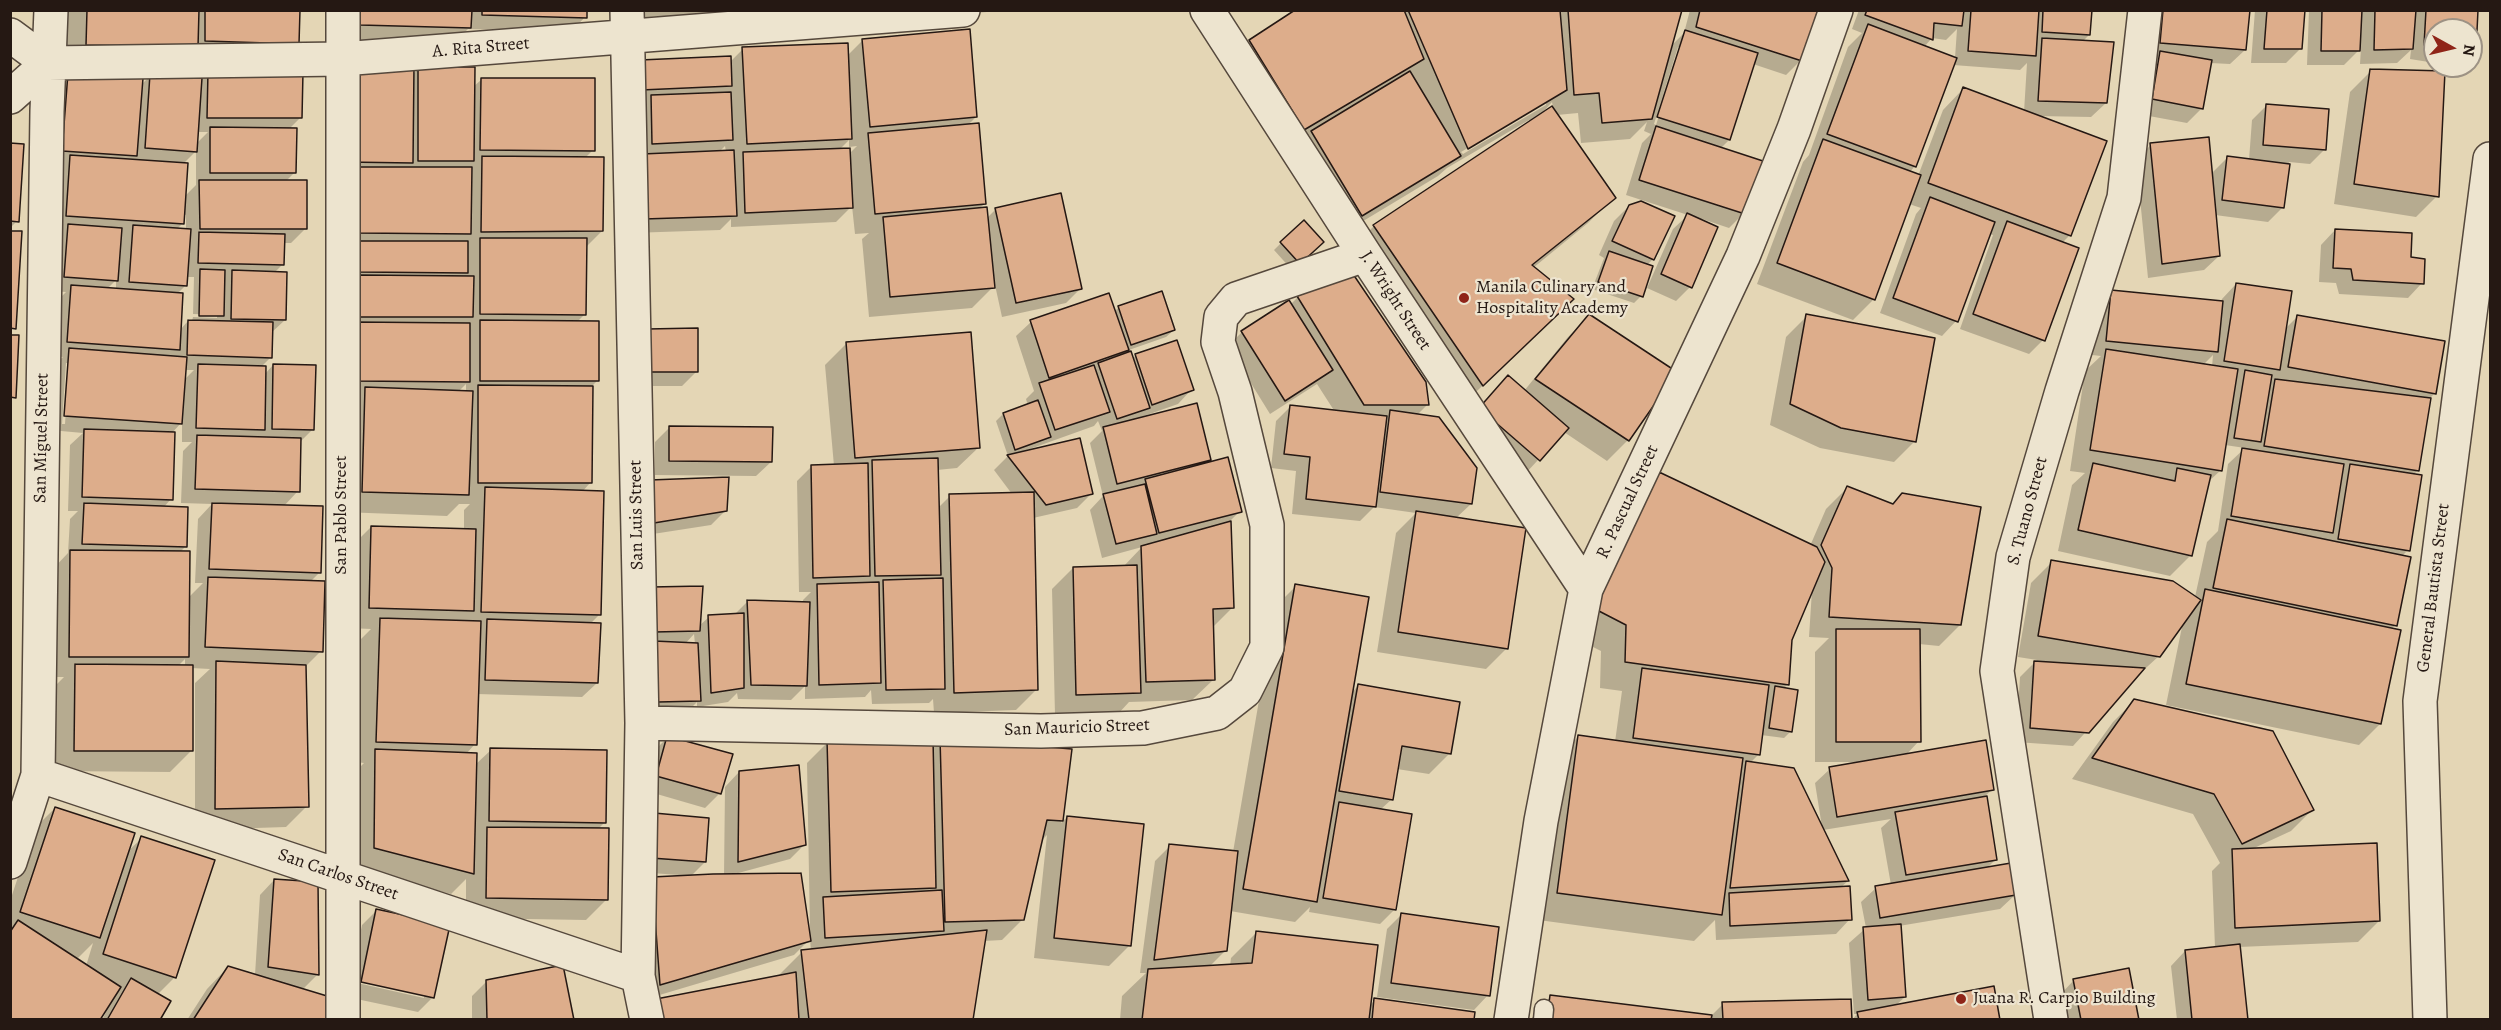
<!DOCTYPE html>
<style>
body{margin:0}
#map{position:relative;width:2501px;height:1030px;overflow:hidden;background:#e4d6b5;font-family:Alegreya,serif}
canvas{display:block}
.frame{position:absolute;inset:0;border:12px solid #251813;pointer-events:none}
.north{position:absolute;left:2423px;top:18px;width:60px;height:60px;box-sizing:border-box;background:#ede4cf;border:2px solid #9d9284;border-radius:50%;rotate:98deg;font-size:16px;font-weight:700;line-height:24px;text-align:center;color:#251813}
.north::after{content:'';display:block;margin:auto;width:21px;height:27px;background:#8f2418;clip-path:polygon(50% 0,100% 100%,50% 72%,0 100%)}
</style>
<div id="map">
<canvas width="2501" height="1030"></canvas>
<div class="frame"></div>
<div class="north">N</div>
</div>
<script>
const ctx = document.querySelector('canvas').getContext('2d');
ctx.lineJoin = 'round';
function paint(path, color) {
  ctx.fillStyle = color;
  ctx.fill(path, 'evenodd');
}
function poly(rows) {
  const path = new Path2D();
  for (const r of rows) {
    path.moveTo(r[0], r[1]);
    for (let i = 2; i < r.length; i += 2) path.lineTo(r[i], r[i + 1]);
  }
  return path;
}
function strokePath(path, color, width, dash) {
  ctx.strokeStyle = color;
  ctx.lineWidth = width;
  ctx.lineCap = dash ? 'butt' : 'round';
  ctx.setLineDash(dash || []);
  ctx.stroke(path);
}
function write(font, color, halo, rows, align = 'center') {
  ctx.font = font + ' Alegreya,serif';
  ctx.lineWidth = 4.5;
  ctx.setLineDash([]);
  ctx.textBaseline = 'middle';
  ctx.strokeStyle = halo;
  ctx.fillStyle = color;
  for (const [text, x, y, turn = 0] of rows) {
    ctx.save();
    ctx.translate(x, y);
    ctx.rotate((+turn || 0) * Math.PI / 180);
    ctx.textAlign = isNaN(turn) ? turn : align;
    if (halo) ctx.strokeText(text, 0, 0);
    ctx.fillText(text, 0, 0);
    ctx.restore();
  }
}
paint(poly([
 [67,10,298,10,297,43,66,65],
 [340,10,586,10,585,17,571,32,468,29,449,48,339,45],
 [629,10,728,10,726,13,629,18],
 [961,10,1012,10,962,14],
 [1298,10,1680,10,1672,45,1684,33,1690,10,1817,10,1801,60,1786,75,1753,64,1729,140,1720,149,1744,213,1729,228,1702,219,1690,287,1676,301,1647,288,1673,229,1688,215,1626,195,1642,143,1651,134,1644,131,1647,122,1630,139,1581,143,1578,113,1557,115,1614,197,1588,223,1533,268,1546,325,1456,411,1348,252,1374,226,1530,122,1529,120,1447,168,1438,176,1340,235,1291,153,1310,135,1283,149,1229,62,1250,41],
 [1678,47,1681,47,1656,125,1654,124],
 [1546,101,1546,105,1463,154,1461,152],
 [1552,102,1553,107,1544,113,1543,112],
 [1859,10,2090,10,2089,35,2082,42,2106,103,2091,117,2037,116,2070,235,2062,243,2043,340,2029,354,1960,329,1993,235,1989,234,1956,321,1942,336,1880,313,1916,214,1921,208,1909,204,1874,299,1853,320,1757,284,1803,162,1809,155,1848,47,1862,33,1852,29],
 [1957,29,1955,58,1924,47,1932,38,1946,40],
 [2027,63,2024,112,1963,89,1943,110,1918,176,1909,173,1915,166,1953,65,2020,70],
 [2150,10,2249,10,2245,50,2230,64,2210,63,2201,109,2187,123,2138,114],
 [2255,10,2304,10,2301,48,2286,63,2251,63],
 [2309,10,2476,10,2475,52,2471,55,2471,30,2435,30,2435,63,2410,59,2411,50,2397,63,2360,64,2361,48,2344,65,2307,65],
 [863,40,976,117,968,125,984,204,978,210,987,218,996,209,1080,289,1066,303,1002,317,995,285,972,308,869,317,862,239,869,233,855,234,852,206,836,222,731,227,731,219,720,230,631,233,626,76,730,62,743,49,847,56],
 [849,140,849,147,857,146,849,154,839,150],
 [725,146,726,152,719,152],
 [419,68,473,87,481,80,593,150,585,158,602,231,586,247,585,314,577,322,597,381,591,387,590,483,582,492,599,615,590,624,597,683,582,697,477,694,475,744,466,754,475,765,491,750,604,823,598,829,607,899,586,920,466,918,466,879,451,894,353,869,355,772,364,763,356,762,359,641,371,629,348,628,350,548,371,527,464,530,464,510,470,504,459,504,447,516,342,512,343,183,413,74],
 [466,384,466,392,458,392],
 [2371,71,2437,196,2416,217,2334,204,2350,92],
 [208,73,301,117,289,129,295,172,286,181,305,229,291,243,283,243,282,265,274,273,285,320,271,333,271,357,261,367,265,374,273,365,313,429,300,442,298,491,283,507,319,573,310,582,321,651,304,668,307,806,286,827,195,830,195,683,210,669,191,668,191,751,170,772,53,771,54,687,64,677,49,677,50,572,68,553,70,519,78,511,68,511,70,445,83,433,50,430,55,364,63,357,53,356,57,301,66,292,50,291,54,240,63,231,52,230,54,89,68,74,141,85,150,76,201,80],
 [197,132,208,132,196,144],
 [196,151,196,185,184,197,182,165],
 [183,214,186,215,186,230,177,229,182,224],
 [186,277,194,277,193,314,217,315,217,318,193,317,192,321,188,321,180,330,177,294,186,285],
 [116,280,116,290,107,289],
 [66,363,69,363,65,424,62,424],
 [185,370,194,370,184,380],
 [182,422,182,442,192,442,183,451,181,503,212,504,198,519,195,583,203,583,188,598,180,552,185,547,163,508,171,499,171,434],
 [185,659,185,667,177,667],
 [2266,106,2325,149,2310,164,2289,162,2283,207,2268,222,2215,215,2219,256,2204,270,2148,278,2136,159,2151,145,2211,174,2228,157,2249,160,2252,120],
 [10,144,17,221,10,228],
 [1629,206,1653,259,1647,265,1641,296,1634,303,1592,289,1604,258,1599,255,1614,221],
 [2335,230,2422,283,2408,298,2339,294,2336,283,2319,282,2321,245],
 [1322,242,1292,270,1274,250,1281,243],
 [2236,284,2285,329,2298,316,2434,394,2429,399,2418,470,2413,475,2408,550,2401,557,2396,625,2391,629,2399,631,2380,724,2359,745,2166,705,2183,622,2159,656,2136,677,2073,746,2016,742,2020,677,2037,660,2018,657,2031,583,2052,562,2195,597,2207,542,2218,531,2228,464,2245,448,2225,445,2221,470,2207,483,2191,555,2170,576,2058,551,2072,485,2085,473,2070,471,2085,371,2101,356,2092,355,2097,306,2111,291,2221,302,2222,299],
 [2213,355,2212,367,2203,365],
 [1298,297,1428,404,1417,415,1471,504,1456,518,1507,648,1486,669,1377,652,1396,533,1416,513,1374,507,1360,521,1292,514,1296,471,1271,468,1276,421,1290,407,1335,412,1317,384,1270,414,1228,346,1242,332,1290,305],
 [1119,307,1174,330,1166,337,1126,351,1120,357,1132,359,1136,355,1192,389,1178,404,1141,417,1142,419,1209,459,1203,466,1240,511,1229,522,1233,607,1212,628,1213,680,1192,700,1129,702,1118,714,1055,715,1052,589,1073,568,1123,567,1142,547,1102,558,1090,510,1103,496,1090,443,1102,431,1098,421,1094,426,1027,450,1092,493,1077,508,1033,518,1037,689,1016,710,934,713,933,699,929,703,872,704,871,690,865,697,805,699,805,686,791,700,738,699,737,693,728,702,697,707,697,702,685,714,644,716,637,603,699,626,709,617,734,615,748,601,803,603,803,600,811,592,799,592,797,481,811,467,834,466,825,365,846,344,978,448,957,468,937,470,938,508,950,496,1012,494,994,470,1008,456,996,421,1003,414,1028,406,1026,399,1034,391,1016,336,1031,322,1114,312],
 [694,634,695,644,685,644],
 [1589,316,1628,440,1607,461,1564,432,1525,474,1466,423,1524,391,1568,337],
 [1807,316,1915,441,1894,462,1820,448,1770,425,1786,337],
 [697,330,697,371,682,386,633,386],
 [670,427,771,462,756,476,655,475,655,442],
 [1847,488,1960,625,1939,646,1919,644,1919,741,1905,756,1993,789,1985,796,1996,859,1987,868,2015,895,2000,909,1899,926,1905,997,1895,1006,1999,1020,1852,1020,1857,1014,1854,1014,1849,943,1866,928,1861,902,1876,888,1891,885,1881,828,1891,819,1823,830,1848,881,1840,888,1850,919,1836,934,1716,940,1715,920,1694,941,1531,919,1552,763,1578,737,1615,742,1622,691,1600,688,1601,651,1569,635,1633,500,1810,546,1826,509],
 [1812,590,1809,637,1829,638,1815,652,1815,762,1857,762,1830,769,1815,783,1822,827,1750,763,1759,754,1761,735,1784,738,1791,731,1783,689,1788,684,1791,639],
 [636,496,726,510,711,525,640,536],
 [1296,586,1351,693,1358,686,1450,753,1429,774,1397,769,1392,799,1380,810,1395,909,1380,924,1309,912,1310,907,1295,922,1230,911,1226,950,1209,967,1230,966,1231,958,1257,932,1370,1005,1375,1000,1472,1020,1120,1020,1122,996,1146,973,1140,973,1155,861,1170,846,1233,852,1275,607],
 [2134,701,2312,810,2291,831,2252,849,2379,921,2358,942,2239,947,2247,1020,2177,1020,2171,966,2185,951,2215,948,2212,871,2220,863,2193,814,2072,779,2113,722],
 [667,738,720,793,705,808,643,790,653,752],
 [940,740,1071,751,1061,823,1067,817,1130,945,1109,966,1034,958,1047,835,1041,841,1023,919,1002,940,984,941,971,1020,643,1020,777,977,802,952,811,951,810,939,794,955,646,999,638,893,679,877,679,875,637,872,640,830,705,862,690,877,724,875,725,787,739,772,805,844,790,859,731,875,810,931,807,763,828,742,932,749],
 [55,808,126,853,142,838,175,977,157,995,158,1020,102,1020,107,1010,105,1009,10,1020,10,901,34,829],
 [93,943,86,966,76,960],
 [274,880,317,975,302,990,327,1020,187,1020,207,989,228,967,255,975,260,895],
 [376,911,433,997,418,1012,347,997,362,925],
 [354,979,424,995,424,998,353,982],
 [1401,915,1488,995,1474,1010,1377,997,1387,929],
 [2074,980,2137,1020,2064,1020,2060,995],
 [487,981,573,1020,472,1020,472,996],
 [1551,996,1710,1017,1723,1004,1850,1020,1530,1020]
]), '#0003');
const building = poly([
 [87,10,199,10,198,47,86,45,87,10],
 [205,10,300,10,299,44,205,41,205,10],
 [360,10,472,10,471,28,360,25,360,10],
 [482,10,587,10,587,18,482,15,482,10],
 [1295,10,1404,10,1424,59,1304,130,1249,40,1295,10],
 [1408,10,1560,10,1567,90,1468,149,1408,10],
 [1568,10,1682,10,1652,119,1602,123,1599,93,1574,95,1568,10],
 [1700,10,1818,10,1802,61,1696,27,1700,10],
 [1867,10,1964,10,1962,26,1934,23,1933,40,1865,15,1867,10],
 [1971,10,2039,10,2036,56,1968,51,1971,10],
 [2043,10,2092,10,2090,35,2042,32,2043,10],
 [2163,10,2250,10,2246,50,2160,43,2163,10],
 [2267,10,2305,10,2302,49,2264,49,2267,10],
 [2322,10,2362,10,2360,51,2321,51,2322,10],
 [2375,10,2416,10,2413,49,2374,50,2375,10],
 [2426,10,2478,10,2476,52,2471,52,2471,30,2435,30,2435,47,2424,45,2426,10],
 [1868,24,1957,58,1916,167,1827,134,1868,24],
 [970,29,977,117,870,127,862,39,970,29],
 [1685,30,1758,53,1730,140,1657,117,1685,30],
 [2042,38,2114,42,2107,103,2038,101,2042,38],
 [848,43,852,139,747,144,742,47,848,43],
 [2160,51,2212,60,2203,109,2152,99,2160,51],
 [731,56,732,86,641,90,640,60,731,56],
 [346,65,414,66,413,163,345,162,346,65],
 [418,67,475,67,474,161,418,161,418,67],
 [2370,69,2445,71,2439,197,2354,184,2370,69],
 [208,71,303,72,302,118,207,118,208,71],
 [1410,71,1461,156,1362,216,1311,131,1410,71],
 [68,73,143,78,137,156,62,151,68,73],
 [150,74,202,78,197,152,145,148,150,74],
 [481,78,595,78,595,151,480,150,481,78],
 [1963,87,2107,141,2071,236,1928,183,1963,87],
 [731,92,733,140,652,144,651,95,731,92],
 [2266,104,2329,109,2326,150,2263,145,2266,104],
 [1552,106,1616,198,1532,265,1574,299,1483,386,1373,225,1552,106],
 [979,123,986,204,875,214,868,133,979,123],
 [1656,126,1763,161,1745,214,1639,180,1656,126],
 [210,127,297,128,296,173,210,173,210,127],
 [2209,137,2220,256,2162,264,2150,143,2209,137],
 [1823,139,1921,175,1875,300,1777,263,1823,139],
 [10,143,24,144,19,222,10,221,10,143],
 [850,148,853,208,745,213,743,152,850,148],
 [734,150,737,216,644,219,642,154,734,150],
 [70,155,188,163,184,224,66,216,70,155],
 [482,156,604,157,603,231,481,232,482,156],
 [2227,156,2290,164,2284,208,2222,200,2227,156],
 [357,167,472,167,471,234,357,233,357,167],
 [199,180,307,180,307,229,200,229,199,180],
 [1061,193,1082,289,1016,303,995,208,1061,193],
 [1930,197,1995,222,1958,322,1893,298,1930,197],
 [1641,201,1675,216,1654,260,1612,241,1629,205,1641,201],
 [987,207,995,288,890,297,883,217,987,207],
 [1687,213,1718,227,1692,288,1661,274,1687,213],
 [1304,220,1324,242,1300,264,1280,242,1304,220],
 [2007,221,2079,248,2045,341,1973,314,2007,221],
 [68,224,122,228,118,281,64,277,68,224],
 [133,225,191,229,187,286,129,282,133,225],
 [2335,229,2412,233,2411,257,2425,259,2424,284,2353,280,2351,269,2333,268,2335,229],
 [10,231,22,231,16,329,10,328,10,231],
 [199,232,285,234,284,265,198,263,199,232],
 [480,238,587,238,586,315,480,314,480,238],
 [358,241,468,241,468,273,358,272,358,241],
 [1609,251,1653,266,1643,297,1598,282,1609,251],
 [200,269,225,270,224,316,199,316,200,269],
 [232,270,287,272,286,320,231,319,232,270],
 [1353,274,1426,382,1429,405,1364,405,1297,296,1353,274],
 [360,275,474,276,473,317,360,317,360,275],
 [2236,283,2292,291,2280,370,2224,361,2236,283],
 [71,285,183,293,180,350,67,342,71,285],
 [2111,290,2223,301,2218,352,2106,341,2111,290],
 [1162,291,1175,330,1131,345,1118,306,1162,291],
 [1109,293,1129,350,1049,378,1030,320,1109,293],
 [1289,300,1333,370,1285,401,1241,331,1289,300],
 [1589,314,1677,372,1629,441,1535,379,1589,314],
 [1806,314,1935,338,1916,442,1841,428,1790,404,1806,314],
 [2297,315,2445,341,2436,394,2288,367,2297,315],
 [188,320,273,322,272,358,187,355,188,320],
 [480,320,599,321,599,381,480,381,480,320],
 [353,322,470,323,470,382,353,381,353,322],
 [698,328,698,372,647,372,647,329,698,328],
 [971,332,980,448,855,458,846,342,971,332],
 [10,335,19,335,16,398,10,397,10,335],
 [1177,340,1194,390,1152,405,1135,354,1177,340],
 [69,348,187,357,182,424,64,416,69,348],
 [2106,349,2238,369,2222,471,2090,450,2106,349],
 [1131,351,1150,408,1117,419,1098,363,1131,351],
 [198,364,266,366,265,430,196,428,198,364],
 [273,364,316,365,314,430,272,429,273,364],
 [1094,365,1110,412,1055,430,1039,383,1094,365],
 [2245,370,2272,375,2261,442,2234,438,2245,370],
 [1508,375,1569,428,1540,461,1479,408,1508,375],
 [2275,379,2431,398,2419,471,2264,446,2275,379],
 [478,385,593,386,592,483,478,483,478,385],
 [365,387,473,391,469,495,362,492,365,387],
 [1038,400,1051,437,1015,450,1003,413,1038,400],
 [1197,403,1211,460,1117,484,1103,427,1197,403],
 [1290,405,1387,416,1376,507,1306,499,1310,457,1284,454,1290,405],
 [1390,410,1439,417,1477,468,1472,504,1380,492,1390,410],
 [669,426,773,427,772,462,669,461,669,426],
 [84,429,175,432,173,500,82,497,84,429],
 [197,435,301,438,300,492,195,489,197,435],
 [1080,438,1093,494,1046,505,1007,455,1080,438],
 [2242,448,2344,464,2333,533,2231,516,2242,448],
 [1228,457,1242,512,1159,533,1145,479,1228,457],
 [938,458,941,575,875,576,872,460,938,458],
 [868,463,870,576,813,578,811,465,868,463],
 [2093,463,2175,481,2177,468,2211,475,2192,556,2078,530,2093,463],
 [2350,464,2422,475,2410,551,2338,539,2350,464],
 [1659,472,1817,547,1825,562,1792,640,1789,685,1625,662,1626,625,1595,609,1659,472],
 [729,477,727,511,654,523,650,480,729,477],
 [1145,484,1157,534,1116,544,1103,494,1145,484],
 [1847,486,1893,504,1902,493,1981,507,1961,625,1829,617,1832,568,1821,545,1847,486],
 [485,487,604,491,601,615,481,612,485,487],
 [1034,492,1038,690,954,693,949,494,1034,492],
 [84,503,188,507,187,547,82,544,84,503],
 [212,503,323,506,321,573,209,569,212,503],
 [1416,511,1526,528,1508,649,1398,632,1416,511],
 [2227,519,2411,557,2397,626,2213,588,2227,519],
 [1231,521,1234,608,1213,609,1215,680,1146,682,1141,546,1231,521],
 [371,526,476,529,474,611,369,608,371,526],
 [70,550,190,551,189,657,69,657,70,550],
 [2051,560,2173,581,2201,600,2160,657,2038,636,2051,560],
 [1137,565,1141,693,1076,695,1073,567,1137,565],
 [208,577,325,581,323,652,205,647,208,577],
 [943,578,945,689,886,690,883,580,943,578],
 [879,582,881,683,819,685,817,584,879,582],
 [1295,584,1369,597,1317,902,1243,889,1295,584],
 [703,586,700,631,654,632,651,587,703,586],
 [2205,589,2401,630,2381,724,2186,684,2205,589],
 [747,600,810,602,807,686,751,685,747,600],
 [744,613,744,688,711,693,708,615,744,613],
 [380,618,481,621,477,745,376,742,380,618],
 [487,619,601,623,598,683,485,680,487,619],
 [1836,629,1920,629,1921,742,1836,742,1836,629],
 [654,641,698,643,701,701,658,702,654,641],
 [216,661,306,665,309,807,215,809,216,661],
 [2034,661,2145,668,2089,733,2030,728,2034,661],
 [75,664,193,665,193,751,74,751,75,664],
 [1642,668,1769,685,1760,755,1633,738,1642,668],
 [1358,684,1460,702,1451,754,1402,746,1393,800,1339,791,1358,684],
 [1775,686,1798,690,1792,732,1769,728,1775,686],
 [2134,699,2273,731,2314,810,2242,844,2214,794,2092,758,2134,699],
 [1578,735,1743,758,1722,915,1557,893,1578,735],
 [667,736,733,754,721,794,656,776,667,736],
 [933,738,936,888,831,892,827,740,933,738],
 [940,738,1072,749,1063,821,1047,820,1024,920,945,922,940,738],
 [1986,740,1994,790,1837,817,1829,767,1986,740],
 [490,748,607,750,606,823,489,821,490,748],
 [375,749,477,753,474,874,374,848,375,749],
 [1746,761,1794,768,1849,881,1730,888,1746,761],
 [799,765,806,845,738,862,739,771,799,765],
 [1987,796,1997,860,1906,875,1895,812,1987,796],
 [1339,802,1412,814,1396,910,1323,898,1339,802],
 [55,807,135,833,100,938,20,912,55,807],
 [654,813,709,818,706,862,651,858,654,813],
 [1067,816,1144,824,1131,946,1054,938,1067,816],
 [487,827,609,828,608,900,486,898,487,827],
 [141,836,215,860,176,978,103,954,141,836],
 [2377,843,2380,921,2235,928,2232,849,2377,843],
 [1169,844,1238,851,1227,951,1154,960,1169,844],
 [2011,863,2016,895,1880,918,1875,886,2011,863],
 [801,873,811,941,660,985,652,877,713,874,801,873],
 [274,879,318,882,319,975,268,967,274,879],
 [1850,886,1852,920,1730,926,1729,893,1850,886],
 [942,890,944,931,825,938,823,897,942,890],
 [376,909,450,925,434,998,361,982,376,909],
 [1401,913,1499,927,1490,996,1391,983,1401,913],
 [18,920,121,987,100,1020,10,1020,10,932,18,920],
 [1901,924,1906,997,1868,1000,1863,927,1901,924],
 [987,930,973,1020,809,1020,801,950,987,930],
 [1256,931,1378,945,1369,1020,1142,1020,1148,969,1252,963,1256,931],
 [2240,944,2248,1020,2192,1020,2185,950,2240,944],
 [563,965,574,1020,487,1020,486,980,563,965],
 [228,966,327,996,329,1020,193,1020,228,966],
 [2129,968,2139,1020,2081,1020,2073,979,2129,968],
 [796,972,799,1020,660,1020,656,999,796,972],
 [131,978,171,1001,160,1020,107,1020,131,978],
 [1994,986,2000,1020,1859,1020,1857,1012,1994,986],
 [1550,995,1712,1015,1711,1020,1547,1020,1550,995],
 [1374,998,1475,1012,1474,1020,1372,1020,1374,998],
 [1851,999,1852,1020,1723,1020,1722,1002,1851,999]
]);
paint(building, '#ddad8b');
strokePath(building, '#251813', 1.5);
const lane = poly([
 [1543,1020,1544,1009]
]);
const street = poly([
 [343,10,343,1020],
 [627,10,642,723,638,976,647,1020],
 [1207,10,1365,255,1586,589],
 [10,35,48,63],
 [10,97,48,63,342,59,963,10],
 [642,723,1041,731,1143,728,1217,713,1245,691,1267,647,1267,525,1235,392,1218,342,1221,317,1236,299,1365,255],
 [38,775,638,976],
 [10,862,38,775,47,111,51,10],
 [1511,1020,1541,821,1586,589,1743,256,1794,129,1836,10],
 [2051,1020,1997,671,2013,557,2062,391,2124,198,2145,10],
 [2430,1020,2420,701,2490,159]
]);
strokePath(lane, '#55483c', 21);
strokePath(street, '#55483c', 36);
strokePath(lane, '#ede4cf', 18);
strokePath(street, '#ede4cf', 33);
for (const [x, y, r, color] of [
 [1464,298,6,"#8f2418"],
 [1961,999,6,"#8f2418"]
]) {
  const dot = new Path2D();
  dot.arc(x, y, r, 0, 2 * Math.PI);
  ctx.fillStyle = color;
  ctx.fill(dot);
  strokePath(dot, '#ede4cf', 2);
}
write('18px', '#251813', '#ede4cf', [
 ["A. Rita Street",481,48,-5],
 ["J. Wright Street",1395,301,57],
 ["San Miguel Street",42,438,-89],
 ["R. Pascual Street",1628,502,-65],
 ["S. Tuano Street",2028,511,-75],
 ["San Pablo Street",342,515,-90],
 ["San Luis Street",637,515,-91],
 ["General Bautista Street",2434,588,-83],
 ["San Mauricio Street",1077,728,-2],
 ["San Carlos Street",338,875,19]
]);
write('18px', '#251813', '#ede4cf', [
 ["Manila Culinary and",1476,288],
 ["Hospitality Academy",1476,309],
 ["Juana R. Carpio Building",1973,999]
], 'left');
</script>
